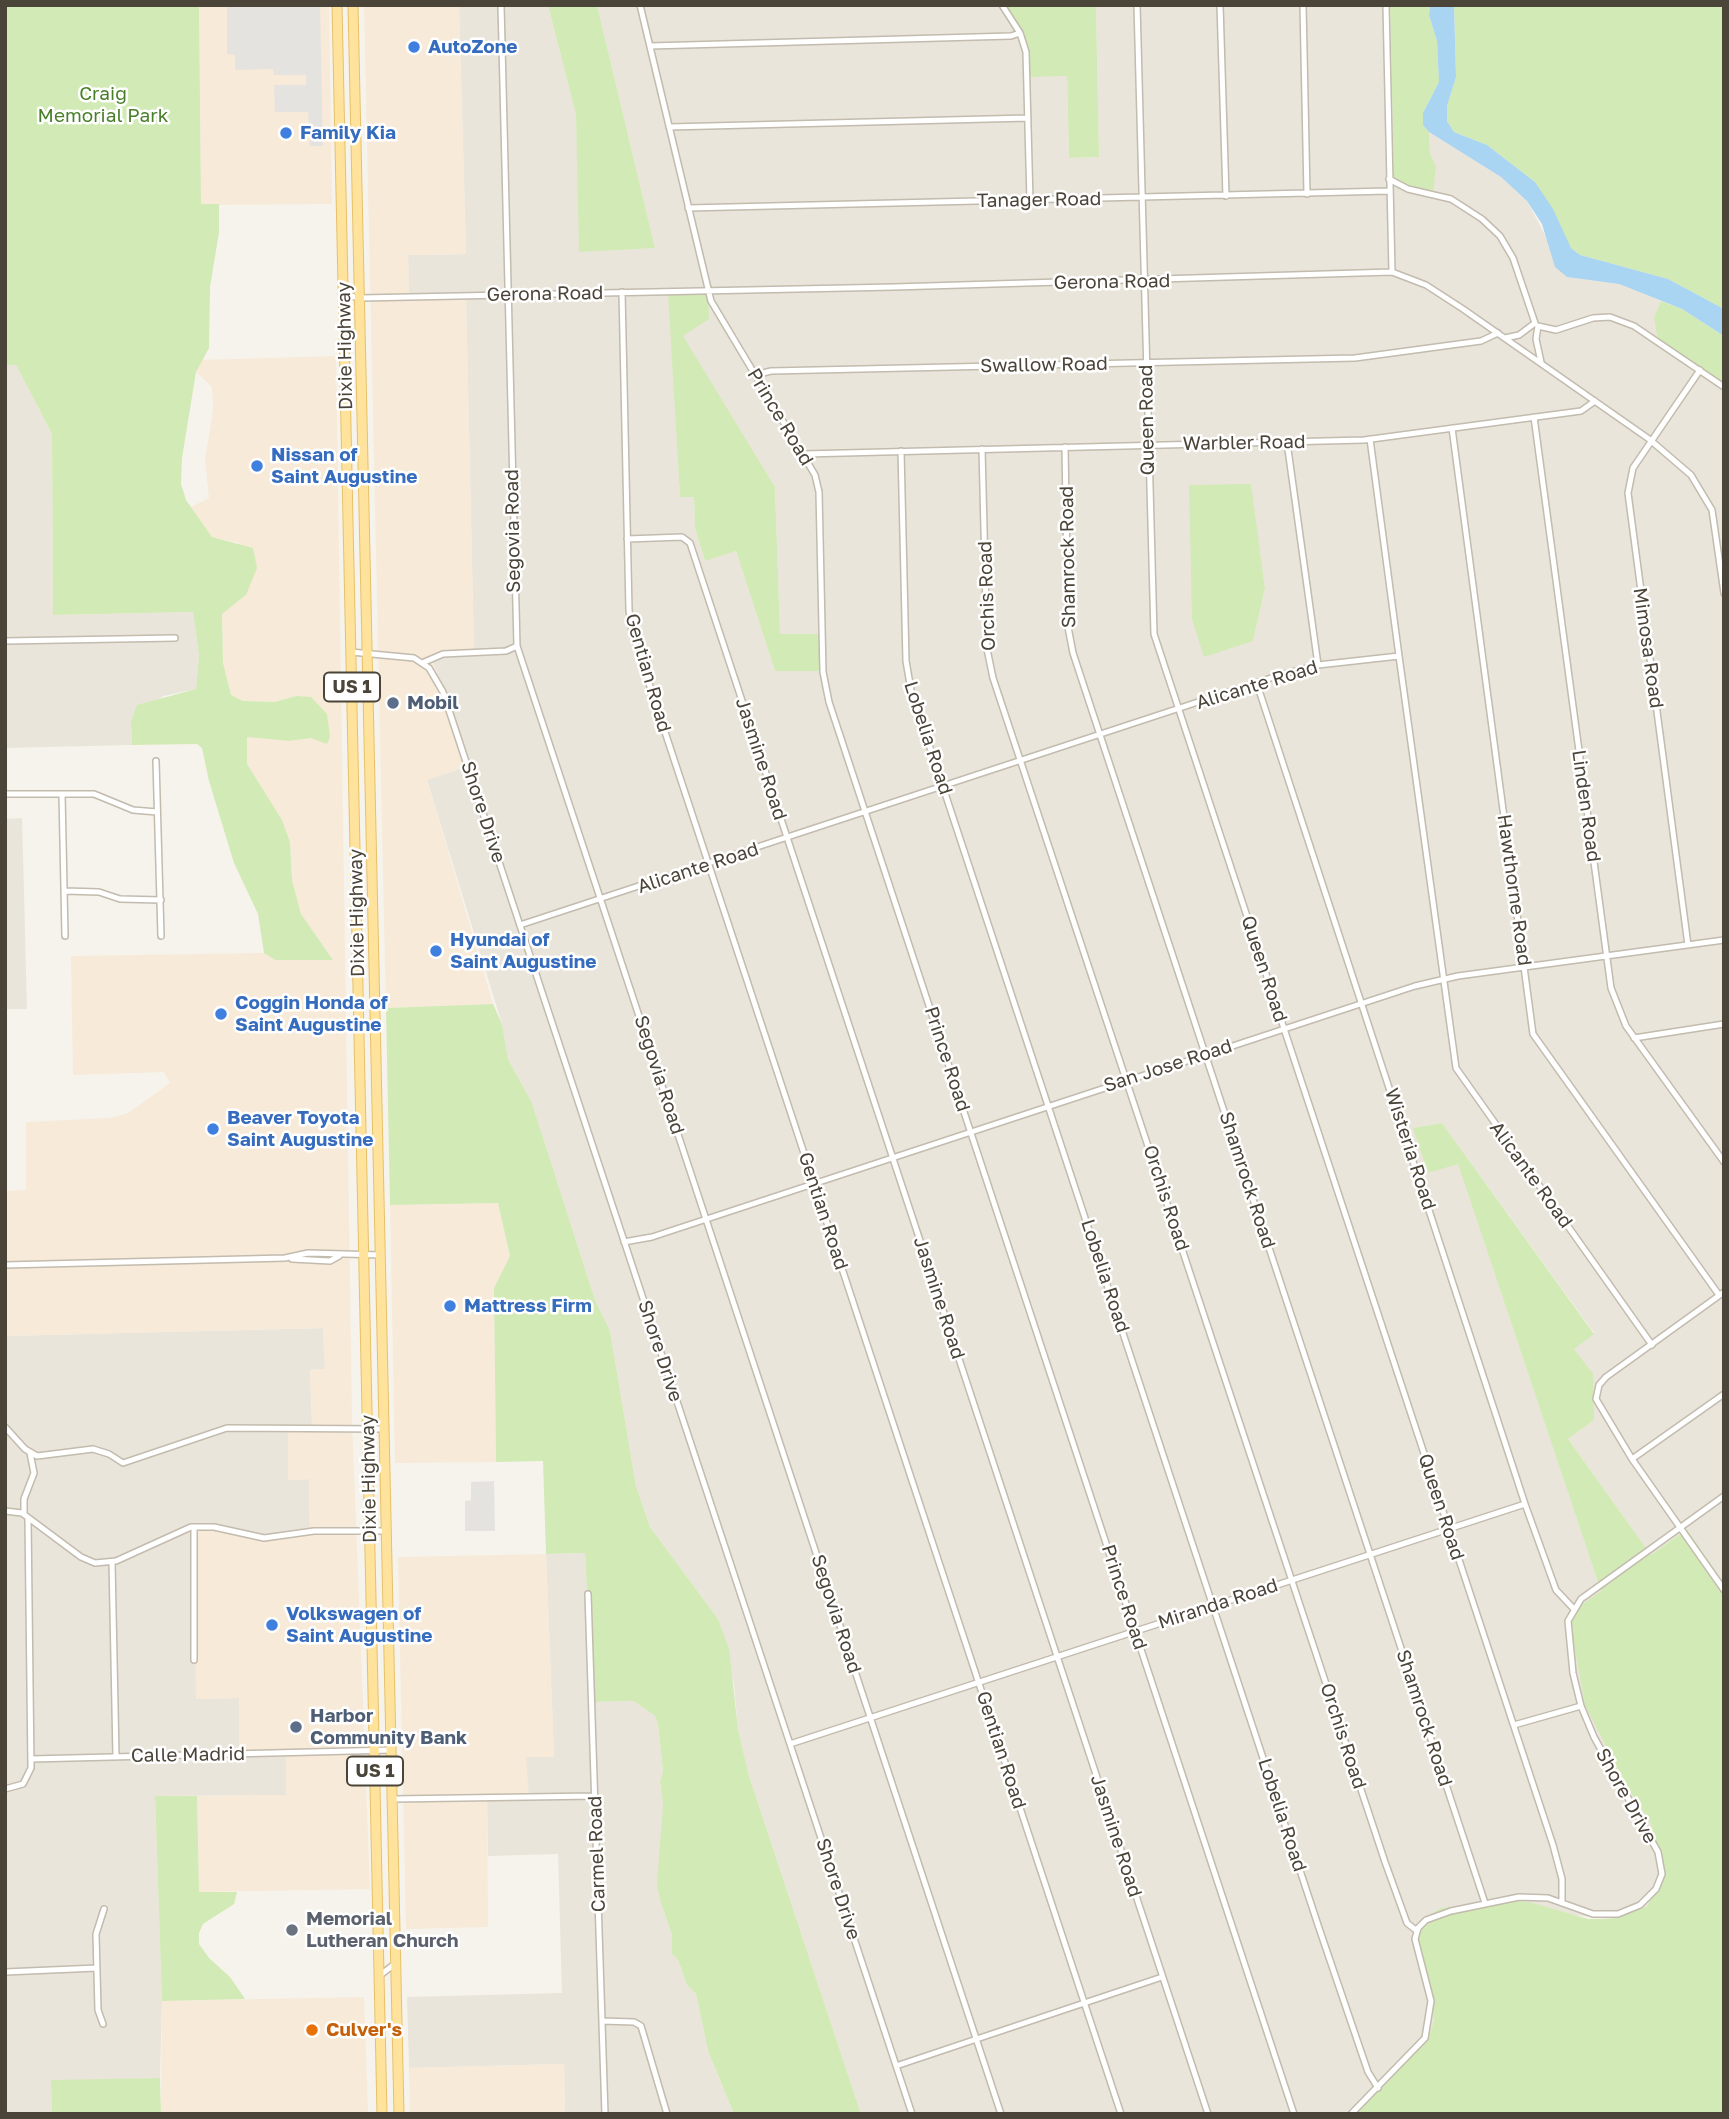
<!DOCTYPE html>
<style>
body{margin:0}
#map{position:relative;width:1729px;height:2119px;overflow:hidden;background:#f6f3ec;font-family:"Golos Text",sans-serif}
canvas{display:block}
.frame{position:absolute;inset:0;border:7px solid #4b4439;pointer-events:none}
</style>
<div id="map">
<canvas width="1729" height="2119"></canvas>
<div class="frame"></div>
</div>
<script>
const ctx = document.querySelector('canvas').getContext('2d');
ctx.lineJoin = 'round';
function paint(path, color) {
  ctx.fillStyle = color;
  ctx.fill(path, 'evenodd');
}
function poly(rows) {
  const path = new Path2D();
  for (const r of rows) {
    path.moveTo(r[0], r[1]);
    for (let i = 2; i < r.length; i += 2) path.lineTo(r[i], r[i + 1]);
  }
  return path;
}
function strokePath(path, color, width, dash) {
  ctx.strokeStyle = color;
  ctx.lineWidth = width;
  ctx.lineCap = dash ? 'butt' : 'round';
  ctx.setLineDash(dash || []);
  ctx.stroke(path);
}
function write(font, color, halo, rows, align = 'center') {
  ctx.font = font + ' "Golos Text",sans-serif';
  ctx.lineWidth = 5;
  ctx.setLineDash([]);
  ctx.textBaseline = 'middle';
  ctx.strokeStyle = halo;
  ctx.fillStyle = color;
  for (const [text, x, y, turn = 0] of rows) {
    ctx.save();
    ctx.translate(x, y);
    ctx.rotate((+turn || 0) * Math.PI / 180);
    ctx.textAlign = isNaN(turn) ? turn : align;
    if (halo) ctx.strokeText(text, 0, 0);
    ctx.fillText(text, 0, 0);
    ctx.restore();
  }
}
paint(poly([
 [459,5,548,5,576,115,580,251,655,248,597,5,1000,5,1067,76,1069,158,1099,157,1096,5,1390,5,1394,179,1436,168,1430,153,1429,132,1501,177,1527,201,1567,277,1619,284,1661,301,1654,317,1724,386,1724,1583,1687,1529,1651,1555,1568,1439,1594,1420,1573,1349,1594,1333,1442,1123,1414,1128,1428,1173,1458,1163,1601,1591,1628,1789,1650,1822,1661,1860,1648,1906,1610,1919,1571,1915,1432,2005,1434,2020,1428,2040,1351,2114,861,2114,749,1776,738,1729,734,1684,718,1619,650,1527,636,1486,610,1331,595,1300,532,1103,508,1059,502,1024,427,780,468,766,431,656,474,653,466,297,409,297,408,255,466,254],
 [669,293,709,319,682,336,775,487,780,634,775,671,736,551,705,561,695,528,694,496,680,497],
 [1250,484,1265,588,1253,641],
 [5,365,16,365,52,434,53,615,193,612,199,656,196,689,163,696,131,721,132,745,5,748],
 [22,818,27,1009,5,1009,5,819],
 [323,1328,325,1369,310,1370,312,1426,288,1426,289,1480,309,1479,310,1533,196,1699,239,1698,239,1751,286,1752,286,1795,155,1796,162,2001,160,2078,51,2081,52,2114,5,2114,5,1336],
 [585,1553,593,1702,634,1701,655,1716,658,1724,663,1772,660,1781,663,1804,660,1900,672,1935,672,1954,678,1960,687,1985,696,1994,708,2051,734,2114,565,2114,564,2064,409,2068,407,1997,562,1993,558,1854,488,1856,487,1798,526,1757,554,1757,546,1554]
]), '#eae5da');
paint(poly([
 [199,5,329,5,332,204,201,205],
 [364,5,459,5,466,254,408,255,409,296,466,297,474,653,431,656,468,766,427,780,493,1004,386,1008],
 [336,356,352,1419,370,1889,199,1892,197,1796,286,1795,286,1752,239,1752,239,1698,196,1699,194,1530,228,1530,265,1540,310,1533,309,1479,288,1480,288,1426,312,1425,310,1370,325,1369,323,1328,5,1336,5,1191,26,1190,26,1122,110,1118,128,1113,170,1083,164,1072,73,1075,71,956,264,953,275,960,333,960,301,914,292,880,290,842,282,820,247,764,247,737,289,741,311,738,296,696,275,702,243,701,231,695,223,663,222,614,246,595,239,543,212,537,191,507,209,498,205,460,213,410,212,387,196,372,201,360],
 [498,1203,510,1256,494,1288,496,1462,395,1463,390,1205],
 [546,1554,554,1757,526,1757,529,1797,487,1798,488,1927,406,1929,398,1557],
 [364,1997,368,2114,161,2114,162,2001],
 [564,2064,565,2114,410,2114,409,2068]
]), '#f7ead8');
paint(poly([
 [5,5,199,5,201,204,219,204,219,232,210,287,209,348,196,372,182,458,181,484,186,500,212,537,253,548,257,568,246,595,222,614,223,663,231,695,243,701,275,702,296,696,311,697,327,714,330,737,327,744,311,738,289,741,247,737,247,764,282,820,290,842,292,880,301,914,333,960,275,960,264,953,258,914,234,863,209,781,202,748,197,744,132,745,131,721,137,705,196,689,199,656,193,612,53,615,52,434,16,365,5,365],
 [548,5,597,5,655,248,579,252,576,115],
 [1000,5,1096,5,1099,157,1069,158,1067,76,1029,77,1027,49],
 [1390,5,1430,5,1429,15,1437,41,1439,82,1423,113,1423,125,1429,132,1430,153,1436,167,1433,192,1397,189,1394,179],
 [1454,5,1724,5,1724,309,1668,279,1580,255,1571,248,1535,182,1487,145,1454,132,1447,121,1447,106,1456,77],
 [708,290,709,319,683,336,775,487,780,634,823,634,823,671,775,671,736,551,705,561,695,528,694,497,680,497,668,293],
 [1661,301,1682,309,1724,336,1724,386,1658,341,1654,317],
 [1251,484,1265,588,1253,641,1204,657,1192,619,1189,485],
 [493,1004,502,1024,508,1059,532,1103,595,1300,610,1331,636,1486,650,1527,718,1619,729,1649,738,1729,749,1776,861,2114,734,2114,708,2051,696,1994,687,1985,678,1960,672,1954,672,1935,660,1900,657,1884,663,1804,660,1781,663,1772,658,1724,655,1716,634,1701,593,1702,585,1553,546,1554,543,1461,496,1462,494,1288,510,1256,498,1203,390,1205,386,1008],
 [1442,1123,1594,1334,1574,1349,1593,1374,1594,1420,1568,1439,1651,1555,1687,1529,1724,1583,1724,2114,1351,2114,1428,2040,1434,2020,1417,1931,1426,1917,1441,1908,1503,1900,1529,1902,1588,1919,1610,1919,1648,1906,1661,1860,1650,1822,1628,1789,1585,1705,1571,1628,1572,1612,1601,1591,1458,1164,1428,1173,1413,1128],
 [155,1796,197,1796,199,1892,237,1892,234,1904,203,1924,199,1933,199,1944,209,1958,230,1977,245,1999,162,2001],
 [160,2078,161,2114,52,2114,51,2080]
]), '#d2eab5');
paint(poly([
 [227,5,320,5,323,146,310,146,308,112,275,112,274,85,306,85,306,75,274,75,273,69,235,70,235,55,227,54],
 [494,1481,495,1531,465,1531,465,1501,471,1500,471,1482]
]), '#e5e3e0');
paint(poly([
 [1430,5,1454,5,1456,77,1447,106,1447,121,1454,132,1487,145,1535,182,1553,209,1571,248,1580,255,1668,279,1724,309,1724,336,1682,309,1619,284,1567,277,1555,267,1542,224,1527,201,1501,177,1429,132,1423,125,1423,113,1439,82,1437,41,1429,15]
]), '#a9d4f2');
const street = poly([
 [501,5,517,646,1001,2114],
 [640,5,711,301,815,475,819,492,823,672,829,702,1294,2114],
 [1002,5,1020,33,1026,52,1030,201],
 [1137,5,1154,634,1553,1845,1562,1879,1562,1903],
 [1220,5,1226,196],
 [1303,5,1307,194],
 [1386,5,1392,272],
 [650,46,1011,36,1020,33],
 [669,127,1028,118],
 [1389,179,1408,189,1451,199,1482,219,1500,236,1513,258,1535,323,1519,335,1505,338],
 [688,208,1389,191],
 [622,292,629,610,632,632,1121,2114],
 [344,295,361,298,894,287,1392,272,1426,285,1463,309,1649,439,1691,475,1712,510,1724,593],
 [1541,362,1536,339,1538,326,1556,330,1593,318,1610,317,1634,326,1724,387],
 [755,375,771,371,1355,358,1481,341,1498,333],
 [1534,417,1611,988,1626,1026,1724,1162],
 [1452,428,1533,1034,1719,1295],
 [1370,439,1399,656],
 [1287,442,1318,665],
 [1065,447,1068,627,1073,653,1485,1903],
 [982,449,987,649,993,678,1385,1862,1407,1923,1417,1931],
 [901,451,906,661,911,690,1319,1928,1368,2072,1378,2088],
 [804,454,1364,440,1581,411,1595,401],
 [627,539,682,537,690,543,1208,2114],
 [5,641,175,638],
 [351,652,414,658,429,668,443,692,912,2114],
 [422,663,443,654,506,651,517,646],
 [1257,684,1525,1504,1556,1590,1573,1608],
 [156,761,161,936],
 [5,794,94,794,133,810,157,812],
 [62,794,65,936],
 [65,891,99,892,120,899,161,900],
 [520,925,1280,675,1318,665,1399,656,1456,1068,1652,1345],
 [1688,945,1628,493,1633,468,1700,370],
 [1634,1038,1724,1024],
 [624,1242,652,1237,1415,986,1458,976,1724,940],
 [292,1259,330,1261,339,1256],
 [5,1265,285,1258,308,1253,381,1255],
 [1724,1292,1606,1377,1599,1385,1596,1399,1632,1459,1724,1590],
 [5,1427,25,1449,37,1456,93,1449,109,1454,123,1463,227,1428,384,1429],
 [1632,1459,1724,1394],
 [5,1511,22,1513,81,1557,95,1563,116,1561,191,1527,214,1527,264,1538,314,1531,387,1531],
 [24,1514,24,1499,34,1473,30,1453],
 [112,1562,116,1756],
 [588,1594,605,2114],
 [194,1660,194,1527],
 [1514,1725,1581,1706],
 [790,1744,1525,1504],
 [31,1759,392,1750],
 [5,1789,23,1784,31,1768,28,1519],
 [393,1799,595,1796],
 [5,1972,97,1968],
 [379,1976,396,1963],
 [602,2021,634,2022,641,2026,667,2114],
 [103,2024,98,2010,96,1934,104,1909],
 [896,2066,1162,1977],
 [1351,2114,1425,2038,1431,2001,1415,1939,1418,1928,1426,1920,1451,1911,1519,1897,1548,1898,1593,1914,1618,1914,1640,1905,1656,1889,1662,1874,1658,1852,1594,1737,1581,1706,1573,1673,1568,1621,1581,1599,1724,1496]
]);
const primary = poly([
 [337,5,382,2114],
 [353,5,399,2114]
]);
strokePath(street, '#c2bbae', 8);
strokePath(primary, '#e6c16a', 11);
strokePath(street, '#fff', 5);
strokePath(primary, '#ffe39c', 9);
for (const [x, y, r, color] of [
 [414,47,7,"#3f7fe0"],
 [286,133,7,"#3f7fe0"],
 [257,466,7,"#3f7fe0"],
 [393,703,7,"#5c6f8a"],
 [436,951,7,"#3f7fe0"],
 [221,1014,7,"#3f7fe0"],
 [213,1129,7,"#3f7fe0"],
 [450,1306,7,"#3f7fe0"],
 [272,1625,7,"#3f7fe0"],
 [296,1727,7,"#5c6f8a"],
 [292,1930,7,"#6b7280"],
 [312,2030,7,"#e8710a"]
]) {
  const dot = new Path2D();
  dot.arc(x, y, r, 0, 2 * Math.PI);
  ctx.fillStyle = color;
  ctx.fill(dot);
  strokePath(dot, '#fff', 2.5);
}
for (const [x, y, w] of [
 [352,687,56],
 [375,1771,56]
]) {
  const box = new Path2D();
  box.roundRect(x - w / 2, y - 14.5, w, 29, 5);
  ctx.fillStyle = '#fff';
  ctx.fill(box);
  strokePath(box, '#4b4439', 2);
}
write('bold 18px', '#4b4439', null, [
 ["US 1",352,687],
 ["US 1",375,1771]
]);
write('bold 19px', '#366cbe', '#fff', [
 ["AutoZone",428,47],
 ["Family Kia",300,133],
 ["Nissan of",271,455],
 ["Saint Augustine",271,477],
 ["Hyundai of",450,940],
 ["Saint Augustine",450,962],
 ["Coggin Honda of",235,1003],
 ["Saint Augustine",235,1025],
 ["Beaver Toyota",227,1118],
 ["Saint Augustine",227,1140],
 ["Mattress Firm",464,1306],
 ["Volkswagen of",286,1614],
 ["Saint Augustine",286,1636]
], 'left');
write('19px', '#4a7f2a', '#fff', [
 ["Craig",103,94],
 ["Memorial Park",103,116]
]);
write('19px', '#4b4439', '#fff', [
 ["Tanager Road",1039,200,-1],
 ["Gerona Road",1112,282,-1],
 ["Gerona Road",545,294,-1],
 ["Dixie Highway",345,346,-91],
 ["Swallow Road",1044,365,-1],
 ["Prince Road",780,417,59],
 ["Queen Road",1147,420,-91],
 ["Warbler Road",1244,443,-1],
 ["Segovia Road",513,531,-91],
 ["Shamrock Road",1068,557,-91],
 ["Orchis Road",987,596,-92],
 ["Mimosa Road",1648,648,82],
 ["Gentian Road",648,673,74],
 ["Alicante Road",1257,685,-17],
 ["Lobelia Road",928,738,72],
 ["Jasmine Road",761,759,72],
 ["Linden Road",1586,806,82],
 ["Shore Drive",483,812,72],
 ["Alicante Road",698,868,-18],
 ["Hawthorne Road",1514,890,82],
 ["Dixie Highway",357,913,-91],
 ["Queen Road",1264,969,72],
 ["Prince Road",947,1059,72],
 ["San Jose Road",1168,1066,-18],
 ["Segovia Road",659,1075,72],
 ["Wisteria Road",1410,1149,72],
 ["Alicante Road",1531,1175,54],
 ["Shamrock Road",1247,1180,72],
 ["Orchis Road",1166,1198,72],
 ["Gentian Road",823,1211,72],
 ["Lobelia Road",1105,1276,72],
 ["Jasmine Road",939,1298,72],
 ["Shore Drive",660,1351,72],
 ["Dixie Highway",369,1479,-91],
 ["Queen Road",1441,1507,72],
 ["Prince Road",1124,1597,72],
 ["Miranda Road",1218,1604,-18],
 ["Segovia Road",836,1614,72],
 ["Shamrock Road",1424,1718,72],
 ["Orchis Road",1343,1736,72],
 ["Gentian Road",1001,1750,72],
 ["Calle Madrid",188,1755,-1],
 ["Shore Drive",1626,1796,61],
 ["Lobelia Road",1282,1815,72],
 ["Jasmine Road",1116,1836,72],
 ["Carmel Road",597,1854,-92],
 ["Shore Drive",838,1889,72]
]);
write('bold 19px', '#4e5e75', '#fff', [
 ["Mobil",407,703],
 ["Harbor",310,1716],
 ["Community Bank",310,1738]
], 'left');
write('bold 19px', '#5b616d', '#fff', [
 ["Memorial",306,1919],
 ["Lutheran Church",306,1941]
], 'left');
write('bold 19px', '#c56008', '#fff', [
 ["Culver's",326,2030]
], 'left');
</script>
